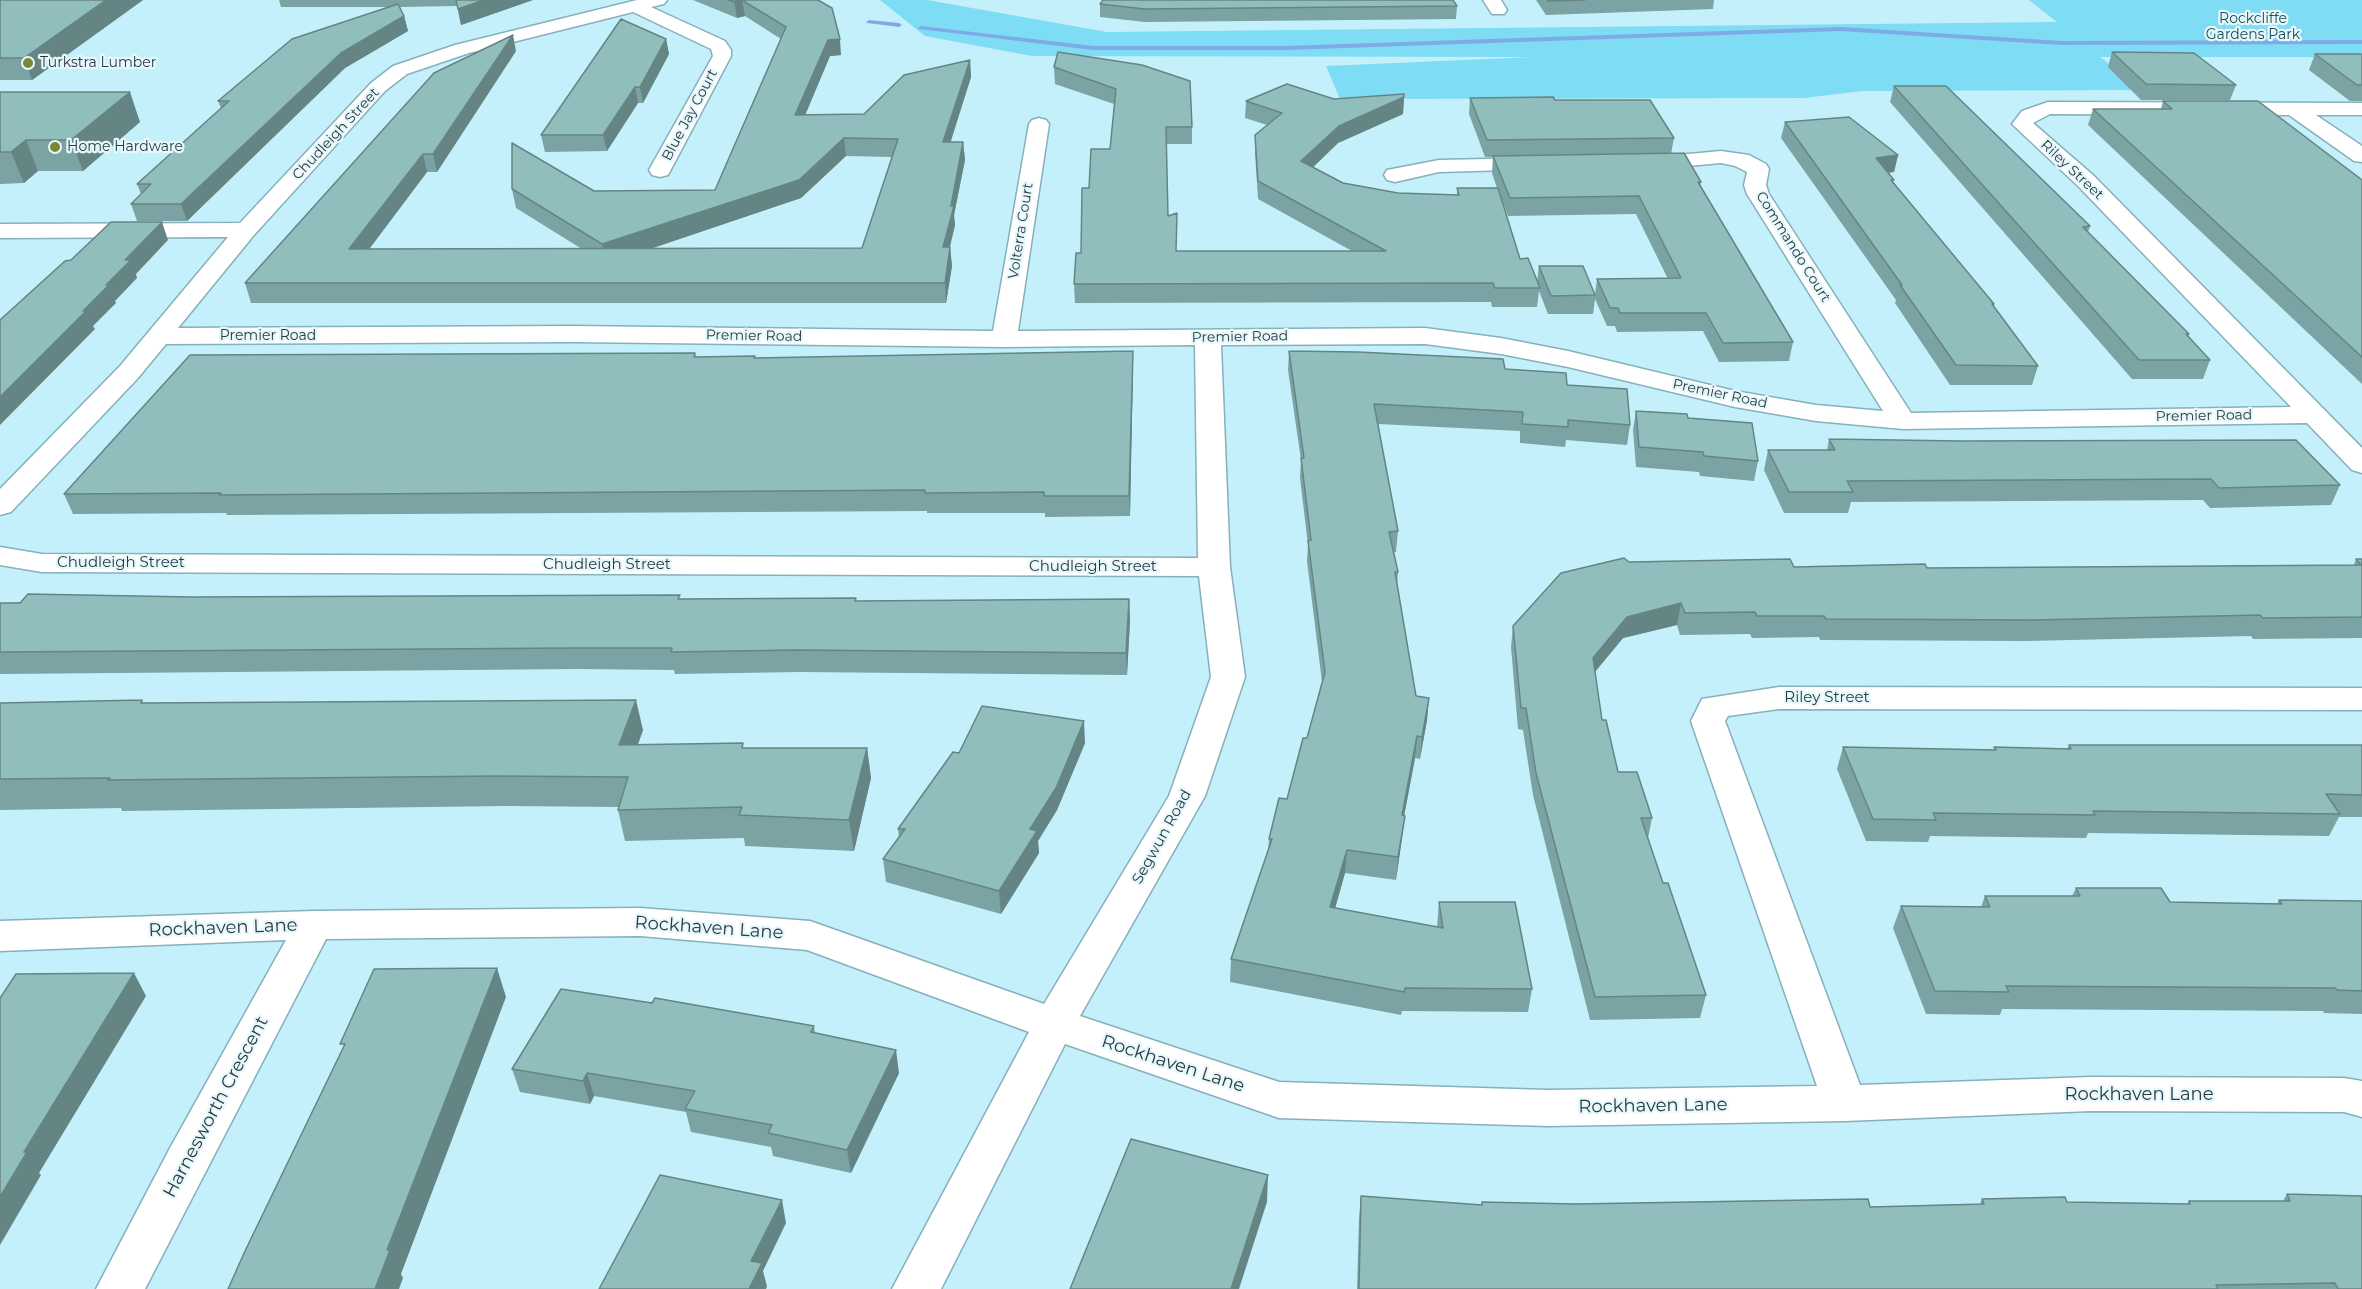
<!DOCTYPE html>
<style>
body{margin:0}
canvas{display:block;background:#c4f0fb}
</style>
<canvas width="2362" height="1289"></canvas>
<script>
const ctx = document.querySelector('canvas').getContext('2d');
ctx.lineJoin = 'round';
function paint(path, color) {
  ctx.fillStyle = color;
  ctx.fill(path, 'evenodd');
}
function poly(rows) {
  const path = new Path2D();
  for (const r of rows) {
    path.moveTo(r[0], r[1]);
    for (let i = 2; i < r.length; i += 2) path.lineTo(r[i], r[i + 1]);
  }
  return path;
}
function strokePath(path, color, width, dash) {
  ctx.strokeStyle = color;
  ctx.lineWidth = width;
  ctx.lineCap = dash ? 'butt' : 'round';
  ctx.setLineDash(dash || []);
  ctx.stroke(path);
}
function write(font, color, halo, rows, align = 'center') {
  ctx.font = font + ' Montserrat,sans-serif';
  ctx.lineWidth = 4.5;
  ctx.setLineDash([]);
  ctx.textBaseline = 'middle';
  ctx.strokeStyle = halo;
  ctx.fillStyle = color;
  for (const [text, x, y, turn = 0] of rows) {
    ctx.save();
    ctx.translate(x, y);
    ctx.rotate((+turn || 0) * Math.PI / 180);
    ctx.textAlign = isNaN(turn) ? turn : align;
    if (halo) ctx.strokeText(text, 0, 0);
    ctx.fillText(text, 0, 0);
    ctx.restore();
  }
}
paint(poly([
 [880,0,927,0,1107,32,2057,22,2029,0,2362,0,2362,57,2100,57,2143,90,1862,91,1804,98,1340,99,1326,66,1533,57,1032,56,925,36]
]), '#7edcf4');
paint(poly([
 [869,20,899,23,902,25,899,27,867,23,866,22,869,20],
 [921,26,1093,46,1286,46,1841,27,2061,41,2362,40,2362,44,2061,45,1841,31,1286,50,1093,50,919,29,918,28,921,26]
]), '#7eabe5');
const minor = poly([
 [637,0,667,0,664,4,651,7,725,41,731,50,731,56,668,175,660,177,652,175,649,170,713,56,711,49,633,12,469,53,407,74,385,91,254,235,178,328,573,326,993,331,1029,124,1032,120,1039,118,1046,120,1049,124,1018,331,1425,328,1501,338,1568,351,1735,391,1816,405,1883,411,1747,194,1744,185,1747,172,1735,166,1721,163,1645,170,1637,169,1634,164,1637,159,1645,158,1721,151,1749,155,1766,164,1769,169,1766,185,1769,194,1911,413,2291,407,2078,186,2012,124,2022,111,2048,102,2362,103,2362,115,2316,115,2362,146,2362,162,2354,161,2289,115,2050,114,2033,123,2094,176,2362,448,2362,473,2352,470,2307,423,1903,429,1816,421,1735,407,1568,367,1501,354,1425,344,1221,345,1230,567,1245,677,1205,796,1080,1016,1279,1082,1548,1090,1817,1086,1691,721,1702,699,1779,687,2362,688,2362,710,1779,709,1728,716,1725,721,1860,1085,2091,1077,2344,1078,2362,1081,2362,1117,2344,1112,2091,1111,1845,1121,1548,1126,1279,1118,1065,1044,941,1289,892,1289,1029,1032,807,950,640,936,326,939,145,1289,96,1289,170,1148,286,940,0,951,0,921,314,911,640,908,810,921,1044,1004,1169,796,1211,677,1199,576,42,572,0,565,0,547,42,554,1198,558,1195,345,1004,347,573,342,166,344,138,378,11,512,0,515,0,489,120,366,228,237,0,238,0,224,240,223,371,83,393,66,455,45,637,0],
 [1483,0,1501,0,1507,10,1504,14,1492,14,1483,0],
 [1536,158,1544,159,1547,164,1544,169,1439,172,1395,182,1387,180,1384,175,1387,170,1439,160,1536,158]
]);
strokePath(minor, '#86b0bb', 3);
paint(minor, '#fff');
paint(poly([
 [0,0,143,0,32,80,0,80],
 [279,0,533,0,461,25,457,6,400,7,404,16,408,31,345,68,187,221,137,221,131,204,141,194,137,184,221,108,218,101,391,7,281,7],
 [693,0,818,0,841,55,830,56,805,115,864,114,970,60,971,77,950,142,963,142,965,160,954,215,955,225,950,247,952,266,946,303,251,303,245,283,516,51,437,172,427,172,369,249,582,249,516,208,512,189,594,191,715,190,781,39,745,16,737,18],
 [846,156,892,157,862,248,651,248,801,198],
 [1536,0,1714,0,1713,9,1546,15],
 [1100,4,1457,6,1456,19,1145,22,1100,17],
 [666,39,669,54,643,103,638,103,607,151,545,152,541,135],
 [1058,52,1192,127,1192,144,1166,144,1168,216,1176,251,1352,251,1258,199,1255,153,1255,135,1267,125,1245,118,1246,101,1404,97,1403,114,1338,143,1313,167,1343,183,1398,193,1457,195,1457,188,1497,188,1492,173,1493,157,1485,157,1469,114,1470,98,1555,100,1674,138,1671,154,1701,182,1700,187,1793,342,1789,361,1719,362,1703,331,1617,332,1615,326,1607,326,1595,299,1593,314,1548,314,1539,291,1537,307,1492,307,1491,302,1075,303,1074,284,1081,253,1089,188,1110,149,1114,104,1055,84,1054,67],
 [1501,198,1508,216,1636,214,1668,279,1597,279,1595,294,1539,266,1537,281,1520,259],
 [2112,52,2236,85,2230,100,2141,100,2108,67],
 [2315,54,2362,54,2362,101,2350,101,2309,70],
 [1894,86,2090,226,2088,232,2189,334,2188,337,2210,360,2203,379,2132,379,1890,102],
 [0,92,140,122,83,171,38,171,24,183,0,184],
 [2163,101,2362,180,2362,384,2088,125,2093,109,2161,109],
 [1785,122,1898,155,1894,172,1888,173,1894,180,1893,182,1994,304,1994,307,2038,366,2032,385,1950,385,1895,303,1896,300,1781,138],
 [1133,351,1130,516,1045,517,1045,513,927,513,927,511,227,515,226,513,73,514,64,494,695,353,696,357,756,358],
 [1289,351,1505,369,1567,385,1630,425,1627,445,1566,440,1565,447,1520,443,1520,431,1378,424,1398,531,1396,552,1393,552,1398,572,1397,586,1416,696,1429,698,1427,720,1420,759,1415,758,1404,816,1402,838,1396,880,1345,873,1335,908,1437,927,1439,902,1532,989,1528,1012,1402,1011,1401,1015,1230,982,1231,959,1268,851,1269,839,1287,799,1307,738,1322,682,1307,561,1308,545,1300,478,1301,460,1288,370],
 [1636,411,1688,418,1758,461,1754,481,1700,476,1699,472,1636,467,1633,430],
 [1829,439,2340,485,2331,505,2210,508,2203,500,1851,502,1848,513,1784,513,1764,470,1768,450,1827,450],
 [2356,559,2362,559,2362,638,2253,639,2251,636,2026,641,1820,640,1819,637,1752,638,1750,634,1680,635,1677,625,1623,638,1595,672,1602,720,1618,772,1652,818,1648,838,1663,883,1706,995,1700,1018,1590,1020,1533,795,1523,730,1518,729,1511,647,1513,626,1629,562,1794,567,1927,568,2354,565],
 [191,597,681,599,856,598,856,601,1129,599,1130,620,1127,675,800,672,675,674,674,670,578,669,0,674,0,603],
 [142,700,143,703,643,730,638,744,744,748,867,748,871,778,854,851,745,846,744,838,625,841,618,810,618,807,506,806,122,811,121,808,0,810,0,703],
 [1085,743,1057,810,1038,841,1039,853,1001,914,886,882,883,859,899,838,898,829,959,753],
 [2069,745,2362,745,2362,817,2339,817,2329,836,2088,833,2086,838,1930,836,1928,842,1866,841,1837,769,1843,747,1994,750,1994,747,2067,749],
 [2076,888,2170,902,2277,904,2279,900,2362,901,2362,1014,2324,1013,2323,1011,2002,1009,2000,1015,1926,1014,1893,928,1901,906,1981,907,1985,896,2072,896],
 [652,1003,814,1026,815,1033,899,1073,851,1173,773,1156,771,1147,691,1132,686,1112,594,1096,590,1104,520,1092,512,1069],
 [2287,1194,2362,1289,1357,1289,1359,1219,1361,1196,1481,1205,1482,1202,1575,1204,1870,1207,1980,1204,1982,1199,2067,1202,2187,1204,2189,1201,2283,1201]
]), '#7ca3a3');
paint(poly([
 [106,0,143,0,32,80,24,58],
 [484,0,533,0,461,25,458,9],
 [742,0,745,16,737,18,734,2],
 [404,16,408,31,345,68,187,221,181,204,341,53],
 [513,35,516,51,437,172,433,154],
 [666,39,669,54,643,103,640,87],
 [840,39,841,55,830,56,798,132,795,115,828,40],
 [970,60,971,77,945,160,943,142],
 [635,87,638,103,607,151,603,135],
 [130,92,140,122,83,171,71,140],
 [1404,97,1403,114,1338,143,1301,179,1301,161,1339,126],
 [844,138,846,156,801,198,606,264,602,244],
 [26,140,38,171,24,183,11,152],
 [963,142,965,160,954,215,955,225,945,266,943,247],
 [423,154,427,172,355,268,349,249],
 [1898,155,1894,172,1872,174,1876,158],
 [162,222,168,240,136,274,137,278,115,301,116,303,93,326,95,329,0,425,0,397,83,311,106,285,125,260],
 [950,247,952,266,946,303,945,283],
 [1133,351,1133,370,1130,516,1129,496],
 [1129,599,1130,620,1127,675,1126,653],
 [1681,603,1677,625,1623,638,1589,679,1593,658,1627,617],
 [1429,698,1427,720,1420,759,1422,737],
 [636,700,643,730,627,775,619,745],
 [1084,721,1085,743,1057,810,1038,841,1039,853,1001,914,999,891],
 [1417,736,1415,758,1400,838,1402,815],
 [867,748,871,778,854,851,849,820],
 [1405,816,1402,838,1396,880,1398,857],
 [1347,850,1345,873,1329,930,1330,907],
 [497,968,506,997,401,1274,403,1278,399,1289,375,1289,387,1250],
 [134,973,146,996,39,1173,41,1175,0,1245,0,1197,24,1152],
 [896,1050,899,1073,851,1173,847,1150],
 [587,1073,594,1096,590,1104,583,1081],
 [1268,1175,1267,1202,1239,1289,1231,1289],
 [782,1200,786,1223,763,1271,767,1286,766,1289,749,1289,751,1261]
]), '#658584');
const building = poly([
 [0,0,106,0,24,58,0,58,0,0],
 [456,0,484,0,458,9,456,0],
 [728,0,818,0,832,8,840,39,828,40,795,115,864,114,904,75,970,60,943,142,963,142,951,206,954,206,943,247,950,247,945,283,245,283,434,73,513,35,433,154,423,154,349,249,862,248,898,139,844,138,799,180,602,244,512,189,512,143,594,191,715,190,786,27,742,0,734,2,728,0],
 [1103,0,1453,0,1457,6,1145,9,1100,4,1103,0],
 [1547,0,1585,0,1548,1,1547,0],
 [398,4,404,16,341,53,181,204,131,204,151,184,137,184,229,101,218,101,292,39,398,4],
 [621,19,666,39,640,87,635,87,603,135,541,135,621,19],
 [1058,52,1142,65,1190,81,1192,127,1166,127,1168,216,1177,213,1176,251,1386,251,1258,181,1255,135,1282,113,1246,101,1287,84,1334,99,1404,94,1404,97,1339,126,1301,161,1343,183,1398,193,1459,195,1457,188,1498,188,1520,259,1528,258,1540,288,1495,288,1493,283,1074,284,1076,253,1081,253,1082,188,1089,188,1091,149,1110,149,1116,89,1054,67,1058,52],
 [2112,52,2194,53,2236,85,2146,84,2112,52],
 [2315,54,2362,54,2362,85,2357,85,2315,54],
 [1894,86,1946,86,2090,226,2083,227,2189,334,2186,334,2210,360,2139,360,1894,86],
 [0,92,130,92,71,140,26,140,11,152,0,152,0,92],
 [1553,97,1555,100,1650,100,1674,138,1487,140,1470,98,1553,97],
 [2163,101,2258,101,2362,180,2362,357,2093,109,2172,109,2163,101],
 [1849,117,1898,155,1876,158,1894,180,1891,180,1994,304,1992,304,2038,366,1956,365,1900,285,1902,285,1785,122,1849,117],
 [1684,153,1701,182,1698,182,1793,342,1723,343,1706,313,1620,313,1618,308,1610,308,1597,279,1681,278,1639,196,1510,198,1493,156,1684,153],
 [111,222,162,222,125,260,131,260,106,285,109,285,83,311,87,310,0,397,0,320,65,261,71,260,111,222],
 [1539,266,1583,266,1595,295,1551,296,1539,266],
 [1133,351,1129,496,1044,496,1044,492,925,493,925,490,219,495,221,493,64,494,190,355,695,353,694,357,755,356,754,358,1133,351],
 [1289,351,1358,352,1503,359,1505,369,1566,373,1567,385,1627,389,1630,425,1568,420,1568,427,1522,424,1523,412,1374,404,1398,531,1389,532,1398,572,1395,572,1416,696,1429,698,1422,737,1417,736,1402,815,1405,816,1398,857,1347,850,1330,907,1443,928,1439,902,1515,902,1532,989,1405,988,1404,992,1231,959,1272,839,1269,839,1279,798,1287,799,1303,738,1307,738,1325,672,1308,541,1311,540,1301,458,1304,458,1289,351],
 [1636,411,1687,414,1688,418,1752,423,1758,461,1704,456,1703,452,1639,447,1636,411],
 [1829,439,1960,441,2296,440,2340,485,2219,488,2211,479,1847,481,1853,492,1789,492,1768,450,1835,450,1829,439],
 [1624,558,1629,562,1790,559,1794,567,1925,564,1927,568,2361,565,2356,559,2362,559,2362,617,2263,618,2260,615,2033,620,1826,619,1824,616,1757,616,1755,612,1685,613,1681,603,1627,617,1593,658,1602,720,1606,720,1618,772,1637,772,1652,818,1641,818,1663,883,1668,883,1706,995,1595,997,1536,773,1526,708,1521,708,1513,626,1561,573,1624,558],
 [28,594,191,597,680,595,678,599,856,598,855,601,1129,599,1126,653,796,650,671,652,672,648,572,648,0,652,0,603,20,603,28,594],
 [142,700,141,703,636,700,619,745,743,743,742,748,867,748,849,820,739,815,742,807,618,810,628,777,497,776,108,780,110,778,0,779,0,703,142,700],
 [982,706,1084,721,1056,788,1030,829,1037,831,999,891,883,859,905,829,898,829,953,752,959,753,982,706],
 [2069,745,2362,745,2362,795,2326,794,2340,814,2093,811,2095,815,1933,813,1936,820,1873,819,1843,747,1996,750,1994,747,2071,749,2069,745],
 [2076,888,2161,888,2170,902,2282,904,2279,900,2362,901,2362,991,2337,990,2335,988,2006,986,2009,992,1935,991,1901,906,1990,907,1985,896,2080,896,2076,888],
 [497,968,387,1250,390,1250,375,1289,228,1289,245,1251,345,1044,340,1044,374,969,497,968],
 [134,973,24,1152,27,1152,0,1197,0,998,16,974,134,973],
 [561,989,652,1003,655,998,814,1026,811,1032,896,1050,847,1150,768,1133,772,1125,685,1109,695,1091,587,1073,583,1081,512,1069,561,989],
 [1131,1139,1268,1175,1231,1289,1070,1289,1131,1139],
 [660,1175,782,1200,751,1261,762,1263,749,1289,599,1289,660,1175],
 [2287,1194,2362,1196,2362,1289,2338,1289,2335,1283,2216,1285,2218,1289,1359,1289,1361,1196,1482,1205,1482,1202,1575,1204,1868,1199,1870,1207,1984,1204,1982,1199,2065,1197,2067,1202,2190,1204,2189,1201,2290,1201,2287,1194]
]);
paint(building, '#90bebd');
strokePath(building, '#658584', 1.5);
for (const [x, y, r, color] of [
 [28,63,6,"#7c8734"],
 [55,147,6,"#7c8734"]
]) {
  const dot = new Path2D();
  dot.arc(x, y, r, 0, 2 * Math.PI);
  ctx.fillStyle = color;
  ctx.fill(dot);
  strokePath(dot, '#e6f8fc', 2);
}
write('14px', '#1e4b55', '#e6f8fc', [
 ["Rockcliffe",2253,19],
 ["Gardens Park",2253,35]
]);
write('14px', '#2b3c41', '#e6f8fc', [
 ["Turkstra Lumber",40,63],
 ["Home Hardware",67,147]
], 'left');
write('14px', '#2b3c41', '#e6f8fc', [
 ["Blue Jay Court",690,115,-62],
 ["Chudleigh Street",336,134,-47],
 ["Riley Street",2072,170,43],
 ["Volterra Court",1021,231,-81],
 ["Commando Court",1793,247,58],
 ["Premier Road",268,336],
 ["Premier Road",754,336,1],
 ["Premier Road",1240,337,-1],
 ["Premier Road",1720,394,12],
 ["Premier Road",2204,416,-1]
]);
write('15px', '#2b3c41', '#e6f8fc', [
 ["Chudleigh Street",121,563],
 ["Chudleigh Street",607,565],
 ["Chudleigh Street",1093,567],
 ["Riley Street",1827,698],
 ["Segwun Road",1162,837,-61]
]);
write('18px', '#2b3c41', '#e6f8fc', [
 ["Rockhaven Lane",223,928,-2],
 ["Rockhaven Lane",709,928,4],
 ["Rockhaven Lane",1173,1064,18],
 ["Rockhaven Lane",2139,1095],
 ["Rockhaven Lane",1653,1106,-1],
 ["Harnesworth Crescent",216,1107,-62]
]);
</script>
